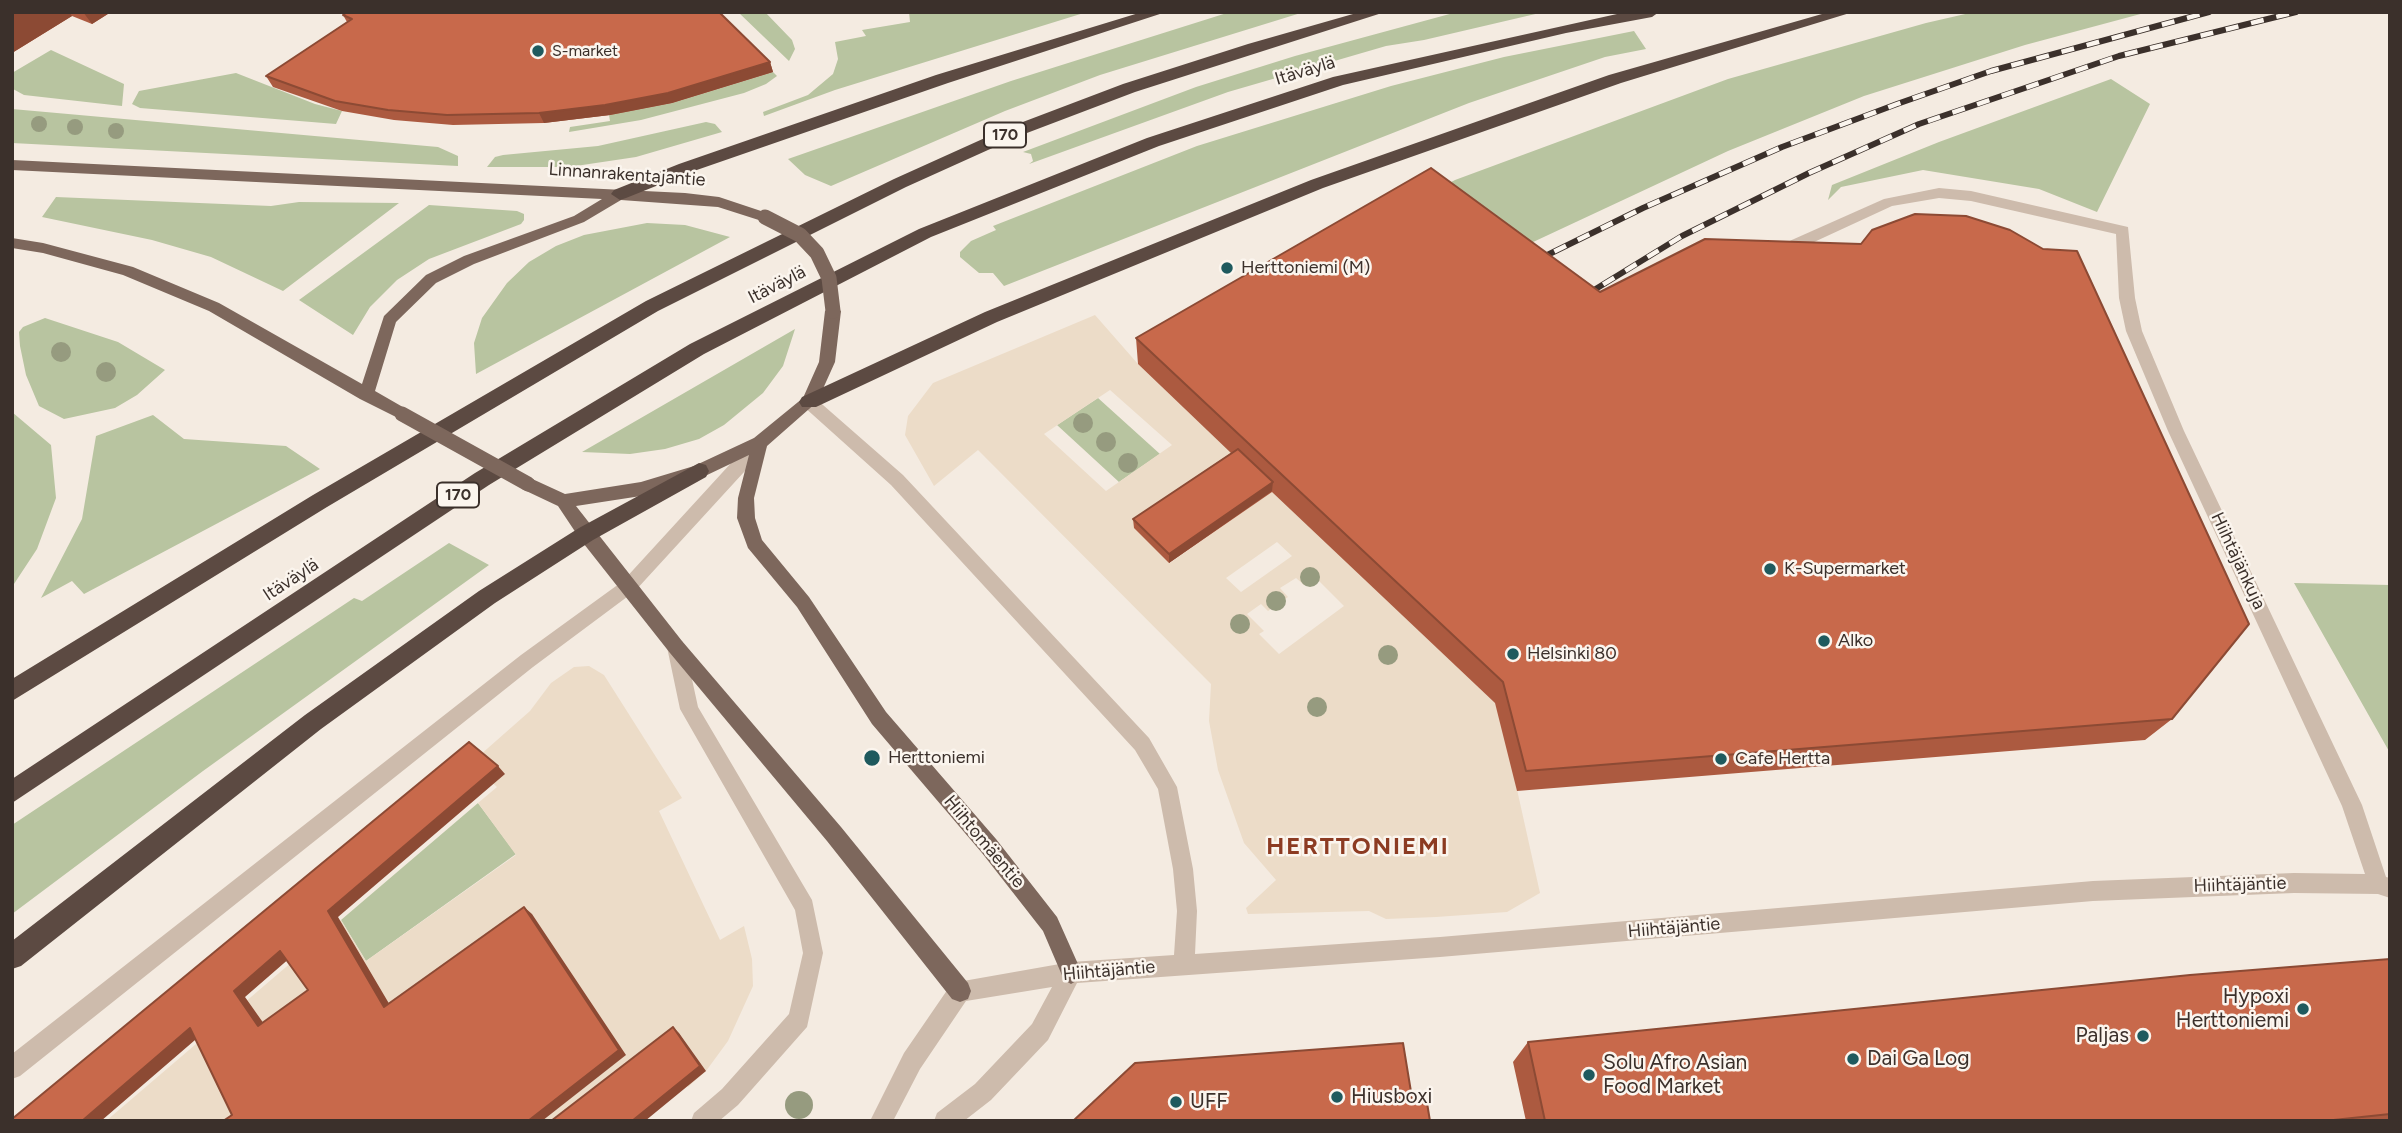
<!DOCTYPE html>
<meta charset="utf-8">
<style>
body{margin:0}
#map{position:relative;width:2402px;height:1133px;overflow:hidden;background:#f4ebe1;font-family:Figtree,sans-serif}
canvas{display:block}
.frame{position:absolute;inset:0;border:14px solid #3b302b;pointer-events:none}
</style>
<div id="map">
<canvas width="2402" height="1133"></canvas>
<div class="frame"></div>
</div>
<script>
const ctx = document.querySelector('canvas').getContext('2d');
ctx.lineJoin = 'round';
function paint(path, color) {
  ctx.fillStyle = color;
  ctx.fill(path, 'evenodd');
}
function poly(rows) {
  const path = new Path2D();
  for (const r of rows) {
    path.moveTo(r[0], r[1]);
    for (let i = 2; i < r.length; i += 2) path.lineTo(r[i], r[i + 1]);
  }
  return path;
}
function strokePath(path, color, width, dash) {
  ctx.strokeStyle = color;
  ctx.lineWidth = width;
  ctx.lineCap = dash ? 'butt' : 'round';
  ctx.setLineDash(dash || []);
  ctx.stroke(path);
}
function write(font, color, halo, rows, align = 'center') {
  ctx.font = font + ' Figtree,sans-serif';
  ctx.lineWidth = 5;
  ctx.setLineDash([]);
  ctx.textBaseline = 'middle';
  ctx.strokeStyle = halo;
  ctx.fillStyle = color;
  for (const [text, x, y, turn = 0] of rows) {
    ctx.save();
    ctx.translate(x, y);
    ctx.rotate((+turn || 0) * Math.PI / 180);
    ctx.textAlign = isNaN(turn) ? turn : align;
    if (halo) ctx.strokeText(text, 0, 0);
    ctx.fillText(text, 0, 0);
    ctx.restore();
  }
}
paint(poly([
 [738,12,765,12,792,40,795,49,789,61],
 [909,12,1087,12,835,90,764,116,763,112,808,95,833,74,838,59,835,42,866,36,862,30,910,22],
 [1230,12,1304,12,1100,75,1005,111,831,186,805,175,788,159,1011,81],
 [1457,12,1544,12,1424,40,1386,46,1228,92,1029,164,1033,161,1031,154,1023,152,1196,87,1295,56],
 [1974,12,2148,12,2025,45,1864,96,1728,151,1531,243,1426,195,1455,180,1728,79,1926,23],
 [1634,31,1646,49,1605,57,1469,103,1004,286,993,273,979,273,960,257,960,252,971,241,996,230,993,226,1197,146,1391,86,1504,57],
 [51,50,124,84,122,106,24,95,13,89,12,73],
 [773,72,777,76,766,84,744,93,641,120,569,132,570,127,610,121,609,115,672,103],
 [236,73,315,104,342,111,336,124,140,108,132,104,139,91],
 [2111,79,2150,104,2097,212,2039,189,1923,170,1841,187,1828,200,1832,185,1939,142],
 [12,109,438,147,458,156,458,166,12,143],
 [706,122,715,124,722,132,636,157,569,167,487,167,495,157,503,155,598,146],
 [56,197,271,206,299,202,399,203,283,291,211,257,152,240,42,217],
 [429,205,517,211,524,214,524,220,521,224,429,259,397,280,370,307,353,335,299,300],
 [647,223,685,225,730,237,476,374,474,343,482,318,507,283,529,262,556,246,584,235],
 [45,318,118,342,165,370,137,395,115,408,64,419,39,406,26,375,20,346,19,332,23,327],
 [795,329,783,366,763,393,724,425,699,439,665,449,630,454,582,452],
 [1098,398,1160,454,1119,482,1057,425],
 [12,412,51,445,56,498,37,549,12,587],
 [153,415,184,439,286,446,320,469,84,594,72,581,41,598,82,519,96,436],
 [449,543,489,565,203,771,12,914,12,825,354,598,362,601],
 [2294,583,2390,585,2390,753],
 [478,803,516,854,366,961,341,920]
]), '#b8c4a0');
paint(poly([
 [1095,315,1138,364,1237,458,1170,563,1272,491,1495,703,1504,731,1540,893,1507,912,1436,917,1386,919,1369,911,1248,914,1246,908,1276,880,1244,843,1218,770,1209,721,1211,684,978,450,934,486,905,435,908,416,933,383],
 [1110,390,1172,445,1106,491,1044,434],
 [1277,542,1292,556,1241,592,1226,578],
 [1315,577,1344,606,1279,654,1259,634,1264,631,1247,614,1261,604,1268,611,1288,597,1280,588,1296,578,1304,585],
 [589,666,604,675,682,798,659,811,720,940,744,926,752,959,753,986,728,1041,706,1071,688,1087,676,1068,595,1121,542,1121,625,1055,242,1121,106,1121,341,920,366,961,516,855,478,803,497,787,471,763,530,711,551,683,574,667]
]), '#ecdcc8');
paint(poly([
 [1939,188,1971,191,2128,227,2135,298,2142,331,2184,431,2362,805,2386,877,2390,878,2390,898,2378,894,2294,893,2093,901,1440,957,1077,983,1048,1040,991,1100,964,1121,934,1121,937,1113,975,1084,1032,1024,1052,987,966,1001,920,1069,893,1121,870,1121,904,1053,952,983,1071,962,1174,955,1177,911,1173,869,1158,789,1135,750,891,485,803,406,801,402,809,396,815,398,903,475,1149,738,1177,787,1193,869,1197,911,1195,954,1440,937,2093,881,2294,873,2365,874,2342,806,2168,431,2126,331,2119,298,2116,234,1971,201,1939,198,1892,206,1786,255,1776,255,1774,251,1776,247,1884,199,1939,188],
 [760,437,766,438,768,443,766,448,635,591,533,667,20,1076,12,1079,12,1054,521,655,623,581,754,438,760,437],
 [676,639,682,641,685,647,698,707,812,900,823,953,807,1027,738,1105,719,1121,691,1121,694,1113,722,1089,789,1014,803,953,795,910,680,709,667,647,670,641,676,639]
]), '#cdbbac');
paint(poly([
 [12,160,685,193,719,197,770,214,772,217,765,222,718,207,621,200,584,222,474,264,436,283,396,322,375,391,408,410,410,414,402,420,360,399,209,311,123,275,43,253,12,248,12,238,43,243,133,267,219,303,362,384,384,316,426,275,464,256,574,216,602,199,12,170,12,160],
 [833,305,841,311,835,362,817,402,767,446,754,498,755,518,762,540,809,597,886,712,996,839,1057,917,1082,973,1078,980,1071,984,1064,980,1043,931,982,853,872,724,797,607,748,548,737,518,738,498,749,455,705,476,641,496,576,506,682,641,841,827,968,983,971,991,968,999,960,1002,952,999,827,841,670,653,580,539,558,506,522,489,520,484,528,477,565,494,641,482,694,466,754,438,803,398,819,362,825,311,833,305]
]), '#7d675c');
paint(poly([
 [1142,12,1166,12,948,83,691,172,626,198,620,200,611,194,614,190,679,164,936,75,1142,12],
 [1360,12,1385,12,1135,92,1019,136,906,187,658,311,327,507,12,701,12,679,313,495,646,301,894,179,1007,128,1123,84,1248,44,1360,12],
 [1626,12,1659,12,1652,17,1566,33,1343,85,1159,146,931,237,704,354,489,485,12,803,12,779,475,473,690,344,919,229,1147,138,1333,77,1626,12],
 [1829,12,1853,12,1621,83,1323,188,997,322,816,407,802,407,799,402,802,397,985,312,1311,180,1609,75,1829,12],
 [699,463,706,465,709,471,706,477,593,540,495,603,321,729,21,966,12,969,12,941,305,715,479,591,579,528,699,463]
]), '#5c4a42');
const rail = poly([
 [1531,263,1643,208,1782,147,1897,104,1991,71,2209,12],
 [1581,298,1682,236,1809,173,1919,124,2119,56,2296,12]
]);
strokePath(rail, '#3b302b', 6);
strokePath(rail, '#fbf5ee', 4.5, [13]);
strokePath(poly([
 [765,217,800,235,817,253,829,278,833,311],
 [402,414,528,484]
]), '#7d675c', 15);
ctx.fillStyle = '#969b7f';
for (const [x, y, r] of [
 [39,124,8],
 [75,127,8],
 [116,131,8],
 [61,352,10],
 [106,372,10],
 [1083,423,10],
 [1106,442,10],
 [1128,463,10],
 [1310,577,10],
 [1276,601,10],
 [1240,624,10],
 [1388,655,10],
 [1317,707,10],
 [799,1105,14]
]) {
  ctx.beginPath();
  ctx.arc(x, y, r, 0, 2 * Math.PI);
  ctx.fill();
}
paint(poly([
 [12,12,111,12,92,24,72,16,12,53],
 [343,15,770,62,773,72,672,103,610,115,544,123,453,125,394,120,342,111,273,87,266,76,347,22],
 [1861,244,2172,719,2145,740,1517,791,1495,703,1272,492,1169,563,1134,528,1133,519,1231,453,1138,364,1136,338,1600,292],
 [2390,959,2390,1121,1526,1121,1513,1062,1528,1042]
]), '#ac5a40');
paint(poly([
 [12,12,69,12,72,16,12,53],
 [83,12,111,12,92,24],
 [770,62,773,72,672,103,610,115,544,123,539,113],
 [1273,482,1272,491,1169,563,1169,554],
 [498,766,505,774,338,917,394,1012,384,1007,328,911],
 [524,907,532,914,626,1055,542,1121,528,1121],
 [280,951,291,957,245,997,269,1031,258,1026,234,991],
 [673,1027,679,1033,706,1071,645,1121,632,1121],
 [190,1028,202,1034,101,1121,82,1121]
]), '#8c4a34');
const building = poly([
 [347,12,719,12,770,62,668,93,605,105,539,113,447,115,388,110,335,101,266,76,352,19,343,15,347,12],
 [1431,168,1600,292,1705,239,1861,244,1872,230,1915,214,1966,216,2010,230,2043,249,2077,251,2249,624,2172,719,1526,771,1503,682,1136,338,1431,168],
 [1238,449,1273,482,1169,554,1133,519,1238,449],
 [469,742,498,766,328,911,384,1007,524,907,619,1050,528,1121,223,1121,232,1115,190,1028,82,1121,12,1121,12,1119,469,742],
 [280,951,308,990,258,1026,234,991,280,951],
 [2390,959,2390,1114,2324,1121,1545,1121,1528,1042,2190,975,2390,959],
 [673,1027,700,1066,632,1121,551,1121,673,1027],
 [1403,1043,1413,1104,1427,1103,1430,1121,1073,1121,1135,1063,1403,1043]
]);
paint(building, '#c8694b');
strokePath(building, '#8c4a34', 2);
for (const [x, y, r, color] of [
 [538,51,7,"#1f5a5e"],
 [1227,268,7,"#1f5a5e"],
 [1770,569,7,"#1f5a5e"],
 [1824,641,7,"#1f5a5e"],
 [1513,654,7,"#1f5a5e"],
 [872,758,9,"#1f5a5e"],
 [1721,759,7,"#1f5a5e"],
 [2303,1009,7,"#1f5a5e"],
 [2143,1036,7,"#1f5a5e"],
 [1853,1059,7,"#1f5a5e"],
 [1589,1075,7,"#1f5a5e"],
 [1337,1097,7,"#1f5a5e"],
 [1176,1102,7,"#1f5a5e"]
]) {
  const dot = new Path2D();
  dot.arc(x, y, r, 0, 2 * Math.PI);
  ctx.fillStyle = color;
  ctx.fill(dot);
  strokePath(dot, '#fbf5ee', 2.5);
}
write('16px', '#3b302b', '#fbf5ee', [
 ["S-market",552,51]
], 'left');
for (const [x, y, w] of [
 [1005,135,42],
 [458,495,42]
]) {
  const box = new Path2D();
  box.roundRect(x - w / 2, y - 12.5, w, 25, 5);
  ctx.fillStyle = '#fbf5ee';
  ctx.fill(box);
  strokePath(box, '#3b302b', 2);
}
write('bold 16px', '#3b302b', null, [
 ["170",1005,135],
 ["170",458,495]
]);
write('18px', '#3b302b', '#fbf5ee', [
 ["Itäväylä",1305,71,-17],
 ["Linnanrakentajantie",627,175,4],
 ["Itäväylä",777,285,-27],
 ["Hiihtäjänkuja",2238,561,65],
 ["Itäväylä",291,580,-33],
 ["Hiihtomäentie",984,842,50],
 ["Hiihtäjäntie",2240,885,-2],
 ["Hiihtäjäntie",1674,928,-5],
 ["Hiihtäjäntie",1109,971,-5]
]);
write('18px', '#3b302b', '#fbf5ee', [
 ["Herttoniemi (M)",1241,268],
 ["K-Supermarket",1784,569],
 ["Alko",1838,641],
 ["Helsinki 80",1527,654],
 ["Herttoniemi",888,758],
 ["Cafe Hertta",1735,759]
], 'left');
write('21px', '#3b302b', '#fbf5ee', [
 ["Hypoxi",2289,997,"right"],
 ["Herttoniemi",2289,1021,"right"],
 ["Paljas",2129,1036,"right"],
 ["Dai Ga Log",1867,1059],
 ["Solu Afro Asian",1603,1063],
 ["Food Market",1603,1087],
 ["Hiusboxi",1351,1097],
 ["UFF",1190,1102]
], 'left');
ctx.letterSpacing = '2px';
write('bold 24px', '#8c3b22', '#fbf5ee', [
 ["HERTTONIEMI",1358,847]
]);
ctx.letterSpacing = '0px';
</script>
